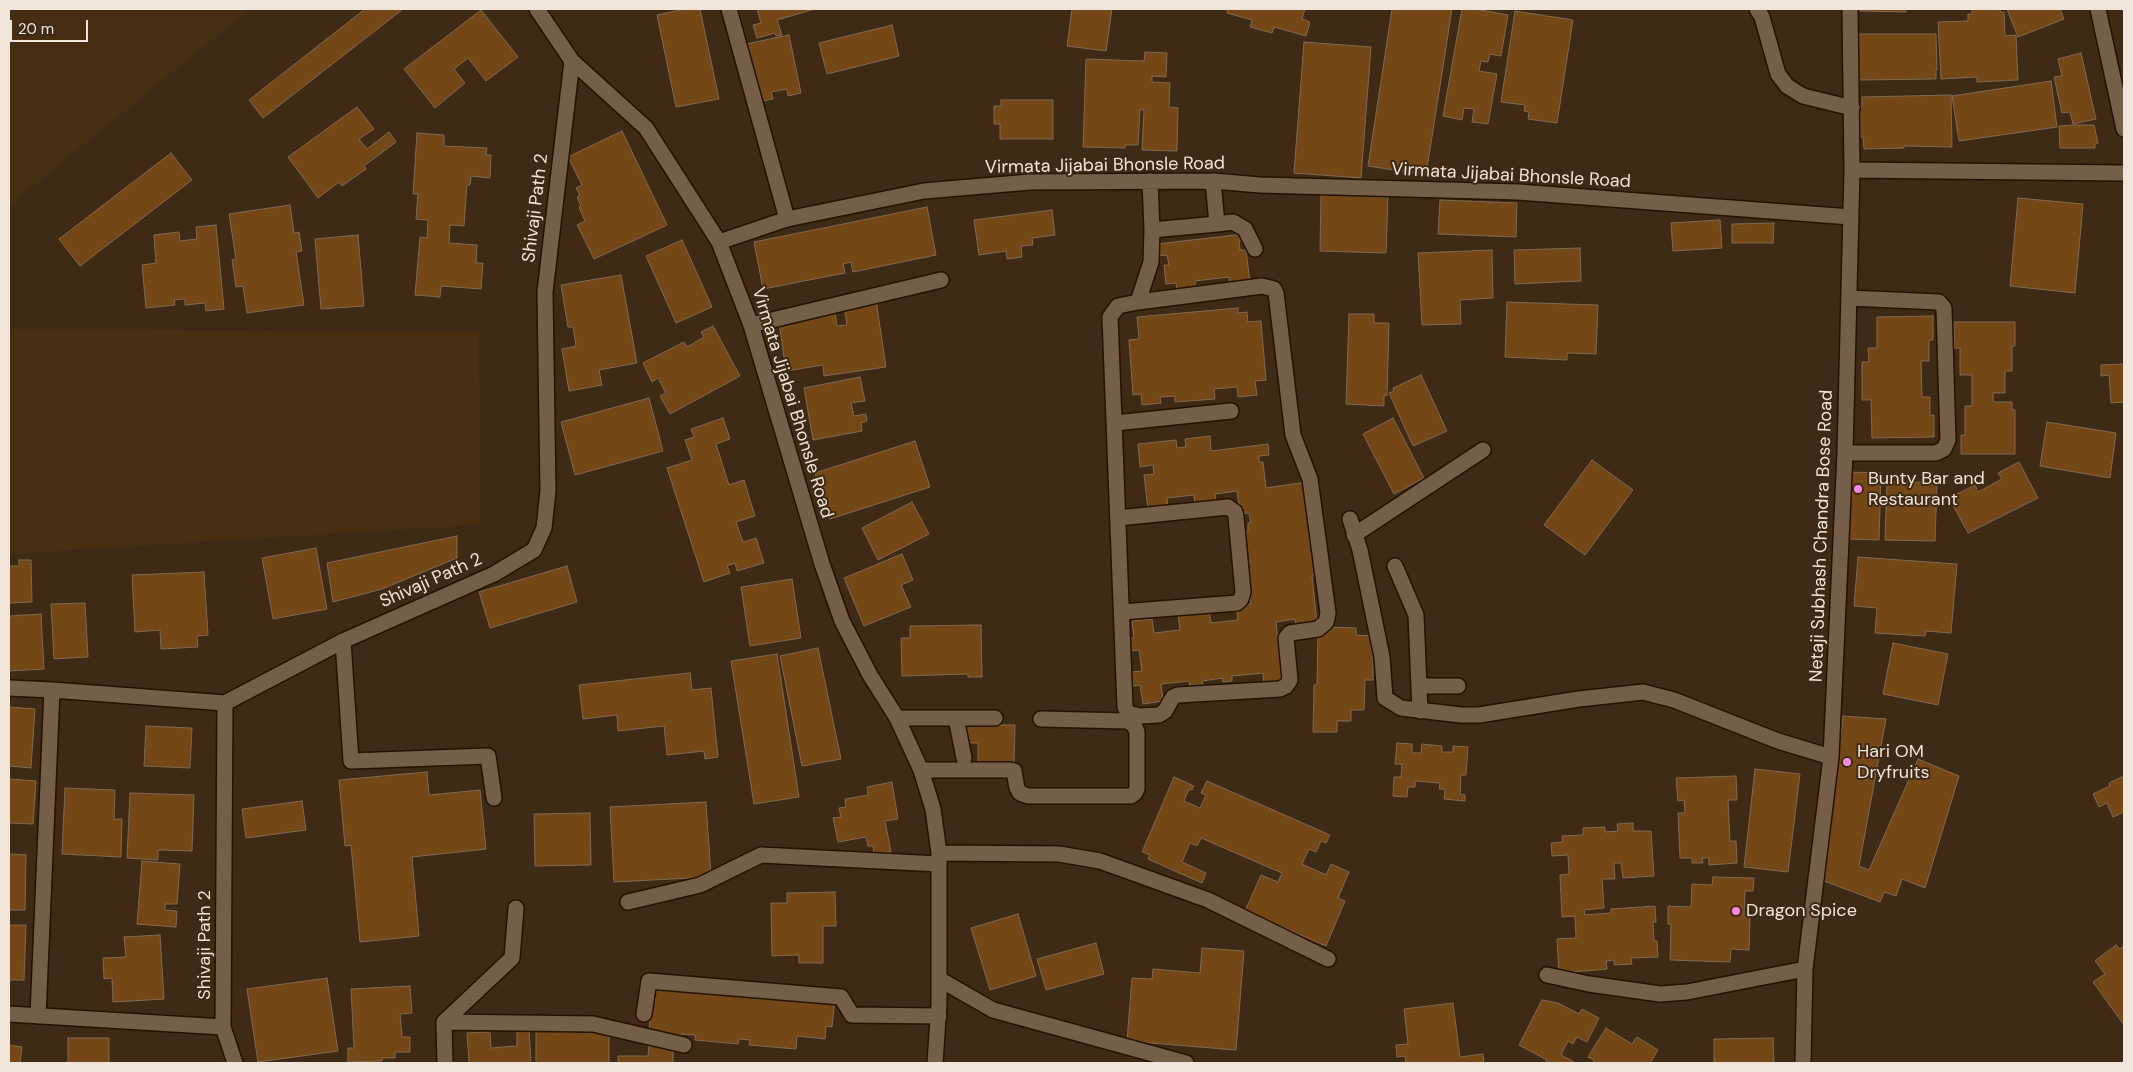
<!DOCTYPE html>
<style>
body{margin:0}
#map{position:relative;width:2133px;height:1072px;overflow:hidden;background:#3e2a15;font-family:"DM Sans",sans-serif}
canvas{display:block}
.frame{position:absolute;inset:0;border:10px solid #f1e4d8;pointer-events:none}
.scale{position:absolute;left:10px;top:20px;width:78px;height:22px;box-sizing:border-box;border:2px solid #f1e4d8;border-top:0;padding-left:6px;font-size:15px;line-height:18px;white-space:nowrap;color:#f1e4d8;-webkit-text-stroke:4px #3e2a15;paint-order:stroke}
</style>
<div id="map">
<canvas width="2133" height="1072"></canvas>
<div class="frame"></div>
<div class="scale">20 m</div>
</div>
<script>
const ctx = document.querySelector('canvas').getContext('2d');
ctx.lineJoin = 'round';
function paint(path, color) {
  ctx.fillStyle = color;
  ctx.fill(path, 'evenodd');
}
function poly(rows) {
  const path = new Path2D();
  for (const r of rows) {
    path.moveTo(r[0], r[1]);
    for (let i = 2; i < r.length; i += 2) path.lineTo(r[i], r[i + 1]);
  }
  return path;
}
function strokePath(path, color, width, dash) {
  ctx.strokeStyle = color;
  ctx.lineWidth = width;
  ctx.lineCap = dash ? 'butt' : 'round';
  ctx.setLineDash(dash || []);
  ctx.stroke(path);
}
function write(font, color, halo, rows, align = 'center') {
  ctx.font = font + ' "DM Sans",sans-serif';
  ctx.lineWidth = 4;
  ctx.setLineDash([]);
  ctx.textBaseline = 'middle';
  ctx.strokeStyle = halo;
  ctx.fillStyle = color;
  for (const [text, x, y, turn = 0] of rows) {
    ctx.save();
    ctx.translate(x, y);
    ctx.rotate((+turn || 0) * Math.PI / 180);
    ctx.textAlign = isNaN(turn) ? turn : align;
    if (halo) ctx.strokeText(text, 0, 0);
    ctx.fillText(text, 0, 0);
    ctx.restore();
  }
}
paint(poly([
 [9,9,250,9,9,206],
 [9,329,479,331,480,525,9,554]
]), '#472e13');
const building = poly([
 [365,9,403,9,263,118,249,100,365,9],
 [685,9,700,9,719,99,676,107,657,15,685,9],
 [757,9,815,9,777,20,782,35,776,36,775,33,757,38,753,25,761,23,757,9],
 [1072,9,1112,9,1106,51,1067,46,1072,9],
 [1228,9,1305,9,1302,19,1310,22,1306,36,1274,27,1272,33,1250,27,1252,20,1227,13,1228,9],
 [1392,9,1452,9,1426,175,1368,166,1392,9],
 [1462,9,1475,9,1508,15,1501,56,1490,54,1488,62,1481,61,1479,71,1497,74,1488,124,1472,122,1474,109,1464,108,1462,120,1443,116,1462,9],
 [1858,9,1906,9,1906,12,1858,11,1858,9],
 [1972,9,2000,9,2001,13,2004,12,2005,36,2016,35,2018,80,1977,82,1977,77,1941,79,1938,22,1968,21,1968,14,1972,14,1972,9],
 [2007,9,2060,9,2064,19,2018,37,2007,9],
 [481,10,518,57,486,81,468,58,454,69,465,83,435,108,404,69,481,10],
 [1515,11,1573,20,1557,123,1528,119,1529,112,1524,111,1525,105,1501,102,1515,11],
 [892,25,899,56,827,74,819,43,892,25],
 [1859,34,1936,34,1937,70,1936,70,1936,79,1858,80,1856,48,1859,47,1859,34],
 [789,35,801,93,788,96,787,89,771,92,773,99,757,102,746,44,789,35],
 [1304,42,1371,47,1361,178,1294,173,1304,42],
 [1145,52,1167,53,1166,77,1152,76,1152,82,1170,83,1169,107,1178,108,1177,151,1142,150,1144,110,1140,109,1138,145,1125,145,1125,148,1083,147,1086,59,1144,61,1145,52],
 [2081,53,2096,119,2073,124,2070,112,2062,113,2054,77,2062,76,2058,59,2081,53],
 [2051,81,2057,127,1959,141,1952,96,2051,81],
 [1951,95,1952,147,1904,146,1904,148,1864,149,1863,137,1860,137,1859,106,1862,106,1862,97,1951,95],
 [1001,100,1053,100,1053,139,1000,139,1000,124,994,124,994,106,1001,106,1001,100],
 [357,107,374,129,359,139,367,149,389,132,396,142,364,166,366,169,342,186,339,182,318,198,288,157,357,107],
 [2073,125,2094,125,2098,143,2095,144,2095,148,2060,148,2059,126,2073,125],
 [622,131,667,225,594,259,577,225,585,221,579,207,581,206,577,197,580,195,576,188,582,185,568,157,622,131],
 [417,133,444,135,444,146,487,148,486,155,491,155,490,178,471,176,470,185,467,185,464,226,450,225,449,243,477,245,476,263,483,263,481,289,441,286,440,297,415,295,420,237,427,238,428,220,416,219,418,194,413,194,417,133],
 [171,153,192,180,80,266,59,239,171,153],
 [1321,195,1388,197,1386,253,1320,251,1321,195],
 [2018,198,2083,204,2075,293,2010,286,2018,198],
 [1440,200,1517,203,1516,237,1438,234,1440,200],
 [290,205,294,233,299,232,302,251,296,252,304,305,247,313,243,286,236,287,232,260,236,259,229,214,290,205],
 [927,207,936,255,853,272,851,262,843,264,845,273,763,289,754,242,927,207],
 [1052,210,1055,235,1032,238,1033,245,1021,246,1022,257,1007,259,1006,251,979,255,974,220,1052,210],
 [1720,220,1722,248,1673,251,1671,223,1720,220],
 [1774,223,1773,243,1732,243,1732,224,1774,223],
 [216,225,224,309,206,311,205,303,185,305,185,299,174,300,175,305,146,308,142,265,156,263,154,235,179,232,180,241,197,239,196,227,216,225],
 [1244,234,1245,240,1239,241,1240,250,1246,250,1250,283,1230,285,1229,277,1195,281,1195,289,1177,291,1176,283,1166,284,1164,265,1169,265,1167,255,1158,256,1157,244,1244,234],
 [358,235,364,306,321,309,315,239,358,235],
 [682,240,712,307,676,323,646,256,682,240],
 [1580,248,1581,281,1515,284,1514,250,1580,248],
 [1492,250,1493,298,1460,300,1461,324,1422,325,1418,253,1492,250],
 [621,275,637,363,599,370,602,385,569,391,562,349,576,346,573,327,568,327,561,285,621,275],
 [876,300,886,367,824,376,823,365,786,371,779,322,824,316,823,308,834,306,837,326,847,325,844,305,876,300],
 [1507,302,1598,305,1596,354,1567,353,1567,360,1505,357,1507,302],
 [1238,308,1238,313,1247,312,1248,322,1261,321,1266,380,1255,381,1257,395,1238,397,1237,387,1214,389,1215,399,1175,402,1175,396,1160,397,1161,403,1142,405,1141,394,1133,395,1129,340,1139,339,1137,317,1238,308],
 [1349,314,1374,314,1374,323,1389,323,1387,396,1384,395,1384,406,1346,404,1349,314],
 [1933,316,1933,340,1929,340,1929,361,1921,361,1922,397,1930,397,1930,415,1934,415,1934,437,1872,438,1871,400,1862,400,1862,362,1869,362,1868,348,1877,348,1877,317,1933,316],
 [1954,322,2015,322,2015,346,2012,346,2012,371,2005,371,2005,393,1993,393,1993,402,2012,402,2012,410,2015,410,2015,454,1961,454,1961,435,1965,435,1965,406,1972,406,1972,375,1960,375,1960,348,1954,348,1954,322],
 [713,326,740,376,670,414,660,396,666,393,658,378,652,382,643,363,684,342,687,347,704,337,701,332,713,326],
 [2124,364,2124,402,2111,403,2109,375,2101,376,2101,365,2124,364],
 [1421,375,1447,431,1413,446,1389,393,1394,391,1393,388,1421,375],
 [860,377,865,401,851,403,854,416,866,414,867,421,861,423,862,431,813,440,804,388,860,377],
 [649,398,663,451,575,475,561,422,649,398],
 [723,418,730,439,716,444,729,485,744,480,755,516,736,522,743,542,756,538,764,563,737,571,735,563,727,566,730,573,704,582,667,468,692,460,685,440,694,437,691,429,723,418],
 [1393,418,1424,478,1394,494,1363,434,1393,418],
 [2047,422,2116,433,2110,478,2040,466,2047,422],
 [1210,436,1211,451,1268,444,1269,455,1259,456,1259,462,1263,462,1266,488,1306,482,1319,575,1312,576,1317,623,1296,626,1295,619,1276,622,1282,683,1264,685,1263,673,1232,676,1232,681,1223,682,1223,678,1202,681,1203,686,1190,687,1189,681,1161,684,1163,701,1143,704,1140,685,1133,686,1131,672,1142,671,1139,650,1130,651,1128,638,1134,638,1132,621,1152,619,1154,633,1180,630,1178,614,1209,610,1211,623,1238,620,1236,606,1251,604,1242,532,1248,531,1248,523,1251,523,1249,513,1240,514,1237,491,1215,494,1216,503,1195,505,1194,495,1167,498,1168,508,1148,510,1144,475,1154,474,1153,465,1140,467,1138,444,1176,440,1177,448,1186,447,1185,439,1210,436],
 [915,441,930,487,830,519,815,473,915,441],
 [1592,460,1633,490,1585,555,1544,525,1592,460],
 [2019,462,2038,498,1968,533,1949,498,1975,485,1978,492,2002,479,1998,473,2019,462],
 [1847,472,1881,473,1879,540,1846,539,1847,472],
 [1887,481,1937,483,1935,541,1885,540,1887,481],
 [912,502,929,534,878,560,862,528,912,502],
 [457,536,457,558,382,589,333,602,327,563,457,536],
 [316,548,327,609,273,619,262,558,316,548],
 [902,554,913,580,901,585,911,607,864,626,844,578,902,554],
 [1858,557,1957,564,1951,633,1926,631,1925,636,1875,633,1877,608,1854,606,1858,557],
 [19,560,31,560,32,602,9,603,9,566,19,566,19,560],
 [567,566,577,602,490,628,479,592,567,566],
 [204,572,208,635,197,636,198,647,161,649,160,630,135,632,132,575,204,572],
 [792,579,801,638,750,646,741,587,792,579],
 [85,603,88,657,54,659,51,604,85,603],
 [41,614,44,669,9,671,9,616,41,614],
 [981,625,982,677,968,677,968,674,902,676,901,638,910,638,910,626,981,625],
 [1329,627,1356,628,1356,635,1373,636,1373,680,1365,680,1364,710,1351,710,1351,721,1337,721,1337,732,1313,732,1314,685,1317,685,1318,631,1329,631,1329,627],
 [1893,643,1948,654,1938,705,1883,694,1893,643],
 [818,648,841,759,802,766,780,656,818,648],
 [777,654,799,797,754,804,731,661,777,654],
 [690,673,692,690,711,688,718,757,705,759,704,751,667,755,664,726,618,731,617,715,583,719,579,685,690,673],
 [9,707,35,709,31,768,9,766,9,707],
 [1843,716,1886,719,1859,866,1869,870,1918,759,1959,776,1925,888,1902,879,1896,896,1884,892,1880,902,1824,881,1843,716],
 [966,725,1015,725,1014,763,978,763,978,743,966,743,966,725],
 [146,726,192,728,190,768,144,766,146,726],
 [1397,743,1412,744,1412,753,1421,753,1422,744,1442,746,1442,752,1453,752,1453,746,1468,747,1466,775,1461,775,1460,794,1465,795,1465,801,1444,799,1445,789,1439,789,1440,783,1415,781,1415,787,1408,787,1407,797,1393,796,1394,777,1401,777,1402,764,1395,764,1397,743],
 [1755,769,1800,774,1788,872,1744,867,1755,769],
 [427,772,429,795,480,790,486,849,412,857,419,936,360,942,351,845,345,846,339,780,427,772],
 [1736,776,1737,800,1728,800,1730,841,1736,841,1737,863,1709,865,1709,858,1702,858,1703,863,1692,863,1692,858,1680,858,1678,813,1685,813,1684,800,1678,801,1676,778,1736,776],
 [2124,776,2124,812,2113,817,2107,803,2099,807,2093,794,2110,786,2109,783,2124,776],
 [1174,777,1194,786,1192,790,1189,789,1184,801,1200,808,1206,795,1201,793,1207,781,1330,835,1326,843,1321,841,1316,852,1309,849,1302,864,1326,875,1331,864,1349,872,1338,898,1345,901,1326,946,1245,911,1261,875,1278,882,1282,873,1201,838,1197,846,1190,843,1182,862,1206,873,1202,883,1148,859,1150,855,1142,852,1174,777],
 [9,779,36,781,33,824,9,823,9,779],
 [892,782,898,819,885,821,891,852,874,854,873,846,868,846,866,837,838,842,833,818,841,817,839,808,846,807,845,799,868,795,867,787,892,782],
 [65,788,115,790,114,819,122,819,121,857,62,854,65,788],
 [130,793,194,795,192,851,158,850,158,860,127,858,130,793],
 [302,801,306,830,246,838,242,809,302,801],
 [706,802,711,877,614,882,610,807,706,802],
 [590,813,591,865,535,866,534,814,590,813],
 [1633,823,1633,831,1651,831,1654,876,1623,878,1621,863,1614,863,1615,879,1602,879,1604,908,1584,910,1585,915,1611,913,1611,909,1655,906,1656,922,1653,922,1654,941,1657,941,1658,957,1631,958,1632,964,1614,965,1614,960,1606,961,1607,969,1573,972,1573,974,1559,975,1557,939,1576,938,1575,916,1562,917,1560,875,1569,874,1568,855,1552,856,1551,843,1563,842,1562,836,1583,835,1583,828,1605,827,1605,832,1618,831,1617,824,1633,823],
 [9,854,26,855,25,910,9,910,9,854],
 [142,861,180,864,177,904,165,904,165,910,177,911,176,927,137,924,142,861],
 [1713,877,1754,878,1753,891,1745,891,1744,917,1750,917,1749,950,1731,949,1730,962,1670,960,1671,924,1668,924,1668,906,1691,907,1692,884,1712,885,1713,877],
 [835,892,836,926,823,926,823,963,799,963,799,955,772,956,771,903,787,903,787,893,835,892],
 [1018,914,1036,976,990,990,971,928,1018,914],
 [9,925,26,925,24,980,9,980,9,925],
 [160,935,164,999,113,1002,112,978,104,979,103,958,126,957,124,937,160,935],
 [1096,943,1104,974,1046,990,1037,959,1096,943],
 [2116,945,2120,949,2124,946,2124,1025,2093,982,2105,974,2095,961,2116,945],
 [1202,948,1244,951,1236,1050,1127,1041,1132,978,1152,979,1153,969,1200,973,1202,948],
 [327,978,338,1051,258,1062,247,989,327,978],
 [650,982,835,999,832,1027,826,1026,825,1039,797,1036,796,1049,749,1045,750,1040,739,1039,738,1044,695,1040,695,1035,682,1034,682,1038,649,1035,650,1020,646,1020,650,982],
 [410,986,412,1013,400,1014,402,1037,410,1037,410,1052,395,1052,395,1058,382,1058,382,1061,348,1062,348,1048,354,1048,351,989,410,986],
 [1542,1000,1558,1003,1579,1014,1582,1009,1599,1018,1587,1042,1577,1037,1573,1044,1568,1041,1561,1055,1574,1062,1573,1063,1545,1063,1547,1060,1519,1045,1542,1000],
 [1453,1003,1460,1057,1483,1054,1484,1063,1406,1063,1405,1056,1397,1057,1396,1045,1408,1044,1404,1009,1453,1003],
 [1606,1028,1632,1044,1637,1037,1658,1050,1650,1063,1593,1063,1594,1060,1588,1057,1606,1028],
 [529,1030,531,1063,469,1063,467,1033,490,1032,491,1048,517,1046,517,1031,529,1030],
 [536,1031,609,1031,609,1063,536,1063,536,1031],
 [68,1038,109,1038,109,1063,68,1063,68,1038],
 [1773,1038,1774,1063,1714,1063,1714,1039,1773,1038],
 [9,1045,22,1047,20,1063,9,1063,9,1045],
 [649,1045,673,1046,673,1063,618,1063,618,1056,648,1056,649,1045]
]);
paint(building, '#744816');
strokePath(building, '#816953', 1);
const lane = poly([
 [729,9,787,219],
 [751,325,941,280],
 [644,1014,649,981,841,997,852,1015,939,1016]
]);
const street = poly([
 [537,9,572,61,646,128,719,242,751,325,822,564,842,621,870,675,897,718,921,770,933,809,939,853,939,1004,935,1063],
 [1757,9,1762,17,1778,74,1787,86,1803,96,1852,108],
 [2098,9,2124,129],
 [1852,170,2124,173],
 [1150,181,1152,230],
 [1217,224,1233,222,1245,229,1255,249],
 [719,242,787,219,924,191,1030,182,1213,181,1260,185,1518,192,1851,217],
 [1138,302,1262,286,1274,289,1276,293,1293,435,1310,479,1328,613,1326,622,1318,629,1290,633,1286,638,1290,680,1286,686,1280,689,1178,695,1173,697,1165,711,1159,715,1140,716,1128,713,1125,707,1110,317,1118,306,1138,302,1151,262,1152,230,1217,224,1213,181],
 [1115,423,1231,411],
 [1845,453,1936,453,1944,449,1948,440,1944,308,1939,302,1849,298],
 [1118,518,1228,507,1235,512,1236,517,1243,592,1241,599,1237,603,1122,612],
 [1350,519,1360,550,1382,657,1385,698,1401,708,1461,715,1479,715,1579,699,1643,692,1674,700,1778,741,1831,757],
 [1354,535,1483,450],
 [1395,566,1416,615,1420,711],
 [343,641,351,761,488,756,494,798],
 [1419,686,1458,686],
 [9,688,52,690,225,703],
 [897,718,995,718],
 [956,718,964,758],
 [921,770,1010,770,1014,771,1017,788,1020,793,1028,796,1131,796,1135,793,1137,789,1137,732,1134,725,1127,721,1041,719],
 [939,853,1059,854,1100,861,1208,900,1328,959],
 [628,902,700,885,761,855,939,864],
 [1547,975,1589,984,1660,994,1687,992,1805,969],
 [939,979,993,1010,1186,1063],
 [9,1014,223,1027],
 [38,1016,52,690],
 [444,1022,593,1024,684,1045],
 [235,1063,223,1027,225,703,343,641,494,574,534,550,544,528,548,491,545,292,572,61],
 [445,1063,444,1022,512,958,516,908],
 [1803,1063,1805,969,1831,757,1845,453,1852,170,1850,9]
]);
strokePath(lane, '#241200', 18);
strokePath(street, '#241200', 18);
strokePath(lane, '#765f49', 15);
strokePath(street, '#765f49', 15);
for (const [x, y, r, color] of [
 [1858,489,5,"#fc86e3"],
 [1847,762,5,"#fc86e3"],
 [1736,911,5,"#fc86e3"]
]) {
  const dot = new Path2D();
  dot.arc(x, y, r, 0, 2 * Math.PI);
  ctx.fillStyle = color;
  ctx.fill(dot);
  strokePath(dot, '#3e2a15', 2);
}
write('18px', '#f1e4d8', '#3e2a15', [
 ["Virmata Jijabai Bhonsle Road",1105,166,-1],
 ["Virmata Jijabai Bhonsle Road",1511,176,3],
 ["Shivaji Path 2",536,208,-83],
 ["Virmata Jijabai Bhonsle Road",792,403,73],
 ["Netaji Subhash Chandra Bose Road",1822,536,-88],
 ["Shivaji Path 2",431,581,-24],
 ["Shivaji Path 2",205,945,-90]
]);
write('18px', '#f1e4d8', '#3e2a15', [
 ["Bunty Bar and",1868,479],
 ["Restaurant",1868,500],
 ["Hari OM",1857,752],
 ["Dryfruits",1857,773],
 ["Dragon Spice",1746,911]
], 'left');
</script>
